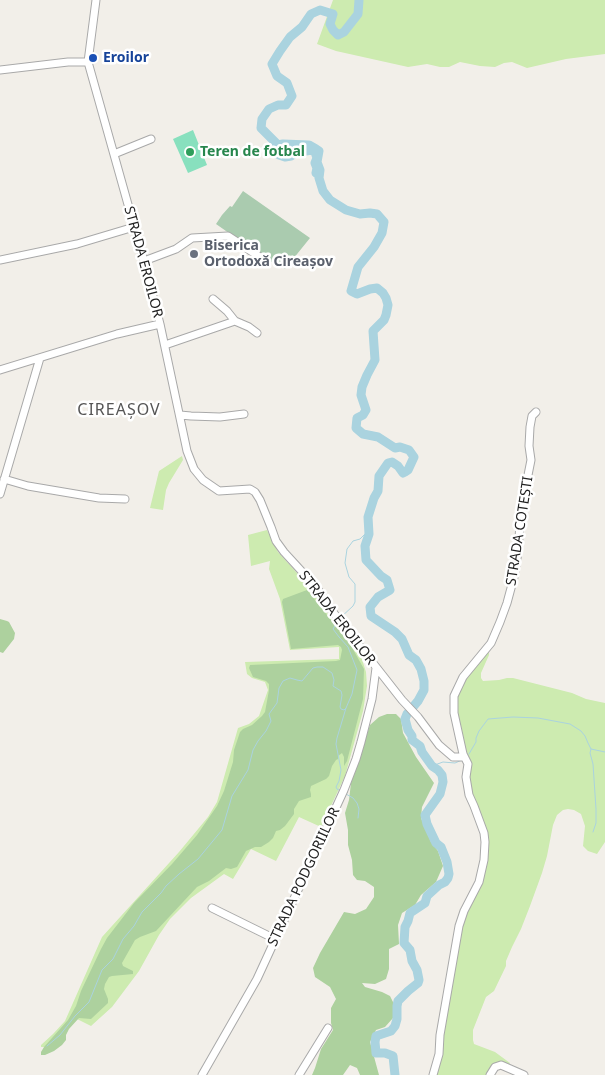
<!DOCTYPE html>
<meta charset="utf-8">
<style>
body{margin:0}
canvas{display:block;background:#f2efe9}
</style>
<canvas width="605" height="1075"></canvas>
<script>
const ctx = document.querySelector('canvas').getContext('2d');
ctx.lineJoin = 'round';
function paint(path, color) {
  ctx.fillStyle = color;
  ctx.fill(path, 'evenodd');
}
function poly(rows) {
  const path = new Path2D();
  for (const r of rows) {
    path.moveTo(r[0], r[1]);
    for (let i = 2; i < r.length; i += 2) path.lineTo(r[i], r[i + 1]);
  }
  return path;
}
function strokePath(path, color, width, dash) {
  ctx.strokeStyle = color;
  ctx.lineWidth = width;
  ctx.lineCap = dash ? 'butt' : 'round';
  ctx.setLineDash(dash || []);
  ctx.stroke(path);
}
function write(font, color, halo, rows, align = 'center') {
  ctx.font = font + ' "Noto Sans",sans-serif';
  ctx.lineWidth = 5;
  ctx.setLineDash([]);
  ctx.textBaseline = 'middle';
  ctx.strokeStyle = halo;
  ctx.fillStyle = color;
  for (const [text, x, y, turn = 0] of rows) {
    ctx.save();
    ctx.translate(x, y);
    ctx.rotate((+turn || 0) * Math.PI / 180);
    ctx.textAlign = isNaN(turn) ? turn : align;
    if (halo) ctx.strokeText(text, 0, 0);
    ctx.fillText(text, 0, 0);
    ctx.restore();
  }
}
paint(poly([
 [333,0,605,0,605,54,566,59,527,68,512,62,504,63,495,67,480,66,460,62,449,67,440,67,427,64,408,67,336,51,317,44],
 [182,456,183,460,169,483,166,490,163,510,150,508,159,471],
 [267,530,278,552,307,584,337,627,361,656,366,672,367,686,363,711,345,776,321,827,299,817,276,861,251,849,233,879,224,874,191,898,170,919,159,935,139,971,112,1007,91,1026,75,1018,49,1047,41,1047,41,1045,53,1034,65,1021,102,937,179,852,208,817,217,802,238,728,249,724,259,716,268,690,265,682,252,678,247,674,245,662,339,659,339,647,290,650,280,599,269,569,270,561,251,566,248,535],
 [487,652,489,653,489,655,481,673,481,678,483,681,499,680,507,678,513,678,572,693,586,699,605,703,605,842,597,854,588,851,583,846,585,826,581,814,574,810,568,809,563,810,557,815,553,825,547,856,542,873,530,906,521,929,512,947,506,961,506,966,494,991,486,997,473,1030,473,1040,474,1044,495,1052,510,1063,508,1066,499,1064,489,1075,435,1075,442,1028,464,917,472,903,481,884,487,848,470,788,469,762,458,727,456,697,467,677]
]), '#cdebb0');
paint(poly([
 [307,590,350,644,364,669,363,699,347,761,344,766,344,757,342,753,338,756,338,759,336,760,332,766,329,776,326,779,311,786,310,790,311,794,311,797,299,801,294,809,294,814,285,826,280,830,276,831,273,838,269,842,261,847,255,847,246,851,237,867,231,869,226,868,209,881,197,887,156,931,140,937,135,940,122,963,123,966,133,971,133,974,112,976,109,977,105,984,104,989,108,999,108,1003,91,1019,79,1018,69,1029,66,1035,66,1040,62,1045,54,1051,45,1055,41,1055,41,1052,44,1047,68,1020,76,1006,81,991,101,949,107,938,134,903,172,864,197,835,217,806,224,791,233,762,234,750,240,732,243,729,252,725,262,716,265,712,269,690,269,684,266,681,253,677,249,668,250,665,336,661,340,660,342,650,341,647,338,645,291,649,282,602,283,599],
 [0,619,7,621,9,622,15,633,14,639,3,653,0,652],
 [387,714,396,714,401,719,403,733,416,757,434,783,422,807,421,818,431,842,438,851,443,866,436,882,421,895,415,905,402,913,398,925,399,944,389,949,389,969,386,979,375,984,362,983,365,987,382,992,390,996,393,1002,393,1018,385,1027,376,1030,370,1042,379,1075,360,1075,357,1068,350,1065,343,1075,312,1075,315,1068,321,1049,333,1030,331,1023,331,1008,336,999,330,987,315,977,313,968,320,953,344,912,355,914,366,909,374,897,374,887,365,881,357,880,353,875,352,860,348,845,348,830,345,813,349,800,351,783,370,725,379,717]
]), '#add19e');
paint(poly([
 [243,191,310,238,285,269,266,259,216,224,222,215,230,206,232,207]
]), '#aacbaf');
paint(poly([
 [193,130,207,165,188,173,173,139]
]), '#88e0be');
strokePath(poly([
 [340,618,353,606,355,602,355,584,349,577,345,563,347,549,353,541,360,539,369,530],
 [338,621,333,629,339,637,348,647,357,670,352,694,346,708,337,738,336,744,341,770,339,781,336,787,337,789,341,791],
 [591,749,590,753,593,764,596,809,596,823,593,832],
 [469,754,476,742,476,738,479,731,488,719,513,717,538,718,570,724,581,731,585,736,588,743,591,749,605,752],
 [432,766,443,762,455,763,462,760],
 [346,794,353,798,357,803,359,809,358,818],
 [47,1046,60,1035,75,1016,89,1002,102,970,113,959,123,939,134,926,142,912,161,893,166,886,179,874,198,859,222,830,232,796,248,770,253,750,258,741,266,731,271,721,269,714,277,703,279,688,283,681,290,678,297,680,302,681,313,668,317,667,323,667,332,673,334,680,333,686,341,691,342,695,340,707,341,709,344,710,346,708]
]), '#aad3df', 1);
strokePath(poly([
 [278,145,261,128,262,119,269,109,278,105,286,105,292,96,287,83,277,76,272,64,280,51,290,37,302,27,311,14,320,10,333,14,330,24,333,30,338,35,344,32,358,14,359,0],
 [319,175,316,173,317,168,315,163,317,158,315,152,312,150,306,151,301,149,291,156,285,157,279,155,277,150,278,145,283,144,309,145,316,149,319,151,317,162,320,170,319,178,323,191,330,200,346,210,360,214,370,213,377,214,384,222,382,233,374,247,358,267,351,291,357,294,370,289,377,288,383,293,386,298,388,305,386,315,384,320,373,331,375,360,367,375,362,387,361,395,366,410,363,415,357,418,356,428,363,434,378,437,395,448,400,447,409,450,414,457,408,470,405,472,403,473,398,466,392,462,388,463,379,476,378,491,374,498,368,517,369,534,365,546,366,560,381,576,387,580,390,590,378,597,370,607,371,616,395,632,402,639,409,655,416,660,421,669,424,681,424,690,418,701,407,714,405,719,408,730,412,736,412,740,420,746,422,752,432,766,438,770,442,775,443,782,440,794,425,815,427,824,436,843,441,847,447,862,449,874,448,878,445,882,439,885,427,896,425,903,410,913,408,921,405,927,404,943,410,950,412,961,417,970,419,980,418,983,408,991,398,1001,397,1006,397,1019,395,1026,391,1031,376,1036,375,1042,376,1053,385,1053,393,1056,395,1075]
]), '#aad3df', 9);
const minor = poly([
 [96,0,88,62,145,265,160,324,187,451,194,469,203,480,219,491,250,489,255,492,260,500,271,527,276,541,284,552,317,588,329,607,402,700,418,717,439,745,453,757,461,757,463,754],
 [0,70,68,62,88,62],
 [114,154,151,139],
 [0,260,77,244,134,227],
 [144,261,176,249,192,238,228,236,266,261],
 [213,299,227,311,235,321,249,327,257,333],
 [165,345,235,321],
 [0,370,117,334,160,324],
 [180,415,191,416,220,417,244,414],
 [4,479,28,486,99,498,125,499],
 [0,494,40,358],
 [212,908,275,939],
 [202,1075,257,979,344,790,356,759,361,742,372,699,376,668],
 [299,1075,328,1028],
 [433,1075,439,1054,440,1035,459,926,464,911,479,882,484,860,485,842,484,833,474,806,469,795,466,777,468,764,463,754,454,713,454,696,463,677,491,643,500,622,507,603,514,577,518,552,521,510,531,460,529,446,530,427,532,416,536,412],
 [490,1075,495,1067,501,1065,524,1075]
]);
strokePath(minor, '#a9a9a9', 9);
strokePath(minor, '#fff', 7);
for (const [x, y, r, color] of [
 [93,58,5,"#1a4fb4"],
 [190,152,5,"#2e9e5b"],
 [194,254,5,"#6b7280"]
]) {
  const dot = new Path2D();
  dot.arc(x, y, r, 0, 2 * Math.PI);
  ctx.fillStyle = color;
  ctx.fill(dot);
  strokePath(dot, '#fff', 2);
}
write('bold 14px', '#164399', '#fff', [
 ["Eroilor",103,58]
], 'left');
write('bold 14px', '#27864d', '#fff', [
 ["Teren de fotbal",200,152]
], 'left');
write('bold 14px', '#5b616d', '#fff', [
 ["Biserica",204,246],
 ["Ortodoxă Cireașov",204,262]
], 'left');
write('14px', '#222', '#fff', [
 ["STRADA EROILOR",143,262,75],
 ["STRADA COTEȘTI",520,531,-81],
 ["STRADA EROILOR",337,618,52],
 ["STRADA PODGORIILOR",304,877,-65]
]);
ctx.letterSpacing = '1px';
write('16px', '#555', '#fff', [
 ["CIREAȘOV",119,410]
]);
ctx.letterSpacing = '0px';
</script>
